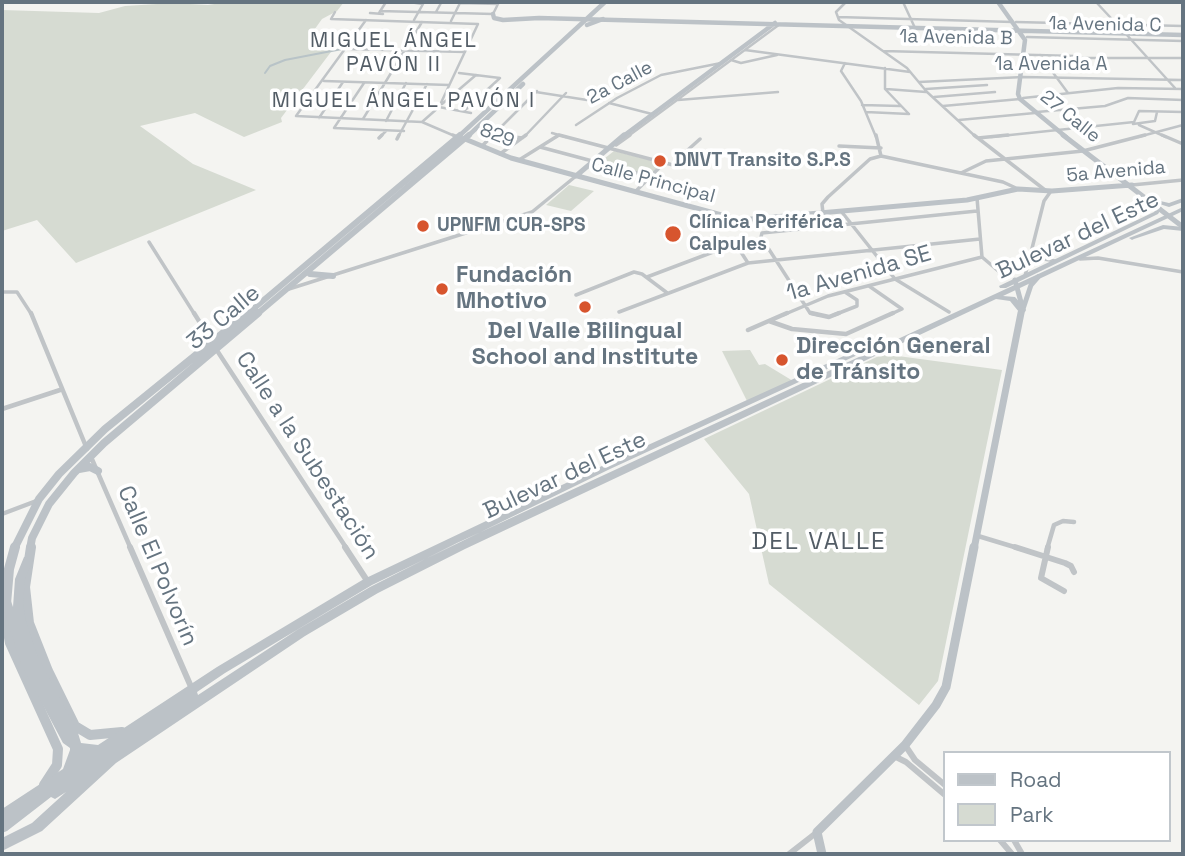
<!DOCTYPE html>
<meta charset="utf-8">
<style>
body{margin:0}
#map{position:relative;width:1185px;height:856px;overflow:hidden;background:#f4f4f1;font-family:"Space Grotesk",sans-serif}
canvas{display:block}
.frame{position:absolute;inset:0;border:4px solid #657480;pointer-events:none}
.legend{position:absolute;left:943px;top:751px;width:228px;height:91px;box-sizing:border-box;background:#fff;border:2px solid #c1c7cc;margin:0;padding:9px 12px;list-style:none;font-size:21px;color:#657480}
.legend li{display:flex;align-items:center;gap:14px;height:35px}
.legend b{width:35px;border:2px solid #c1c7cc}
</style>
<div id="map">
<canvas width="1185" height="856"></canvas>
<div class="frame"></div>
<ul class="legend">
<li><b style="height:9px;background:#bcc2c7"></b>Road</li>
<li><b style="height:19px;background:#d6dbd2"></b>Park</li>
</ul>
</div>
<script>
const ctx = document.querySelector('canvas').getContext('2d');
ctx.lineJoin = 'round';
function paint(path, color) {
  ctx.fillStyle = color;
  ctx.fill(path, 'evenodd');
}
function poly(rows) {
  const path = new Path2D();
  for (const r of rows) {
    path.moveTo(r[0], r[1]);
    for (let i = 2; i < r.length; i += 2) path.lineTo(r[i], r[i + 1]);
  }
  return path;
}
function strokePath(path, color, width, dash) {
  ctx.strokeStyle = color;
  ctx.lineWidth = width;
  ctx.lineCap = dash ? 'butt' : 'round';
  ctx.setLineDash(dash || []);
  ctx.stroke(path);
}
function write(font, color, halo, rows, align = 'center') {
  ctx.font = font + ' "Space Grotesk",sans-serif';
  ctx.lineWidth = 7;
  ctx.setLineDash([]);
  ctx.textBaseline = 'middle';
  ctx.strokeStyle = halo;
  ctx.fillStyle = color;
  for (const [text, x, y, turn = 0] of rows) {
    ctx.save();
    ctx.translate(x, y);
    ctx.rotate((+turn || 0) * Math.PI / 180);
    ctx.textAlign = isNaN(turn) ? turn : align;
    if (halo) ctx.strokeText(text, 0, 0);
    ctx.fillText(text, 0, 0);
    ctx.restore();
  }
}
paint(poly([
 [227,2,344,2,337,11,322,19,312,33,324,48,334,48,281,118,282,122,244,137,195,113,140,126,193,164,256,190,76,263,37,220,2,231,2,10,99,13,125,6,173,3,208,5],
 [614,151,661,163,651,175,600,162],
 [569,185,594,191,571,211,546,205],
 [750,350,759,365,765,364,793,381,747,401,722,351],
 [883,354,1002,370,938,681,919,705,769,584,749,494,704,439]
]), '#d6dbd2');
strokePath(poly([
 [265,73,270,66,285,60,342,49]
]), '#b8c3c7', 2);
strokePath(poly([
 [409,2,423,4,414,20],
 [846,2,836,12,839,20,907,68,927,92,976,137],
 [903,2,915,28],
 [1096,2,1123,31],
 [380,11,493,14,499,2],
 [335,12,331,19,478,24,439,107,422,122],
 [436,12,441,3],
 [370,13,383,14],
 [379,13,386,2],
 [838,17,1013,22],
 [366,20,296,116,422,122,457,137],
 [451,21,460,3,498,4],
 [1016,22,1183,26],
 [317,34,356,33],
 [1126,34,1175,88],
 [1027,37,1183,41],
 [347,49,465,52],
 [745,50,910,72],
 [883,51,1075,56],
 [1040,55,1068,93],
 [1077,58,1183,58],
 [731,60,741,63,777,55],
 [845,63,841,71,861,101,876,137],
 [885,68,885,89,909,114],
 [459,73,500,78],
 [324,81,449,85],
 [919,82,1023,77,1183,80],
 [364,83,334,128,404,131],
 [886,89,926,92],
 [926,89,987,85],
 [536,92,587,100,593,96],
 [934,97,995,92],
 [1023,98,1118,88,1183,89],
 [678,100,778,92],
 [609,103,652,114],
 [442,104,476,75],
 [862,105,900,106],
 [943,106,1020,99],
 [439,107,471,113],
 [464,111,500,78],
 [866,112,909,114],
 [1037,112,1105,106,1128,98,1183,100],
 [319,118,343,82],
 [363,119,422,22],
 [959,120,1035,113],
 [386,121,406,83],
 [1133,124,1155,121,1157,112],
 [576,125,617,98,661,75,721,63],
 [1139,125,1166,137],
 [552,133,566,137],
 [493,134,512,137],
 [380,137,386,131],
 [398,137,427,84],
 [491,137,537,91],
 [524,137,566,93],
 [556,137,559,135],
 [627,137,780,24],
 [991,137,1134,122,1139,111,1183,112],
 [1138,137,1183,125]
]), '#c0c4c7', 2.5);
strokePath(poly([
 [453,135,458,137],
 [500,135,522,138],
 [559,135,673,165],
 [876,135,881,156],
 [974,135,1045,190],
 [1162,135,1183,144],
 [379,138,382,135],
 [978,138,1008,135],
 [397,139,399,135],
 [616,145,630,135],
 [482,146,493,135],
 [839,146,881,148],
 [540,147,652,177],
 [500,154,526,135],
 [680,157,700,139],
 [519,160,559,135],
 [961,173,986,161,1083,151,1145,135],
 [1132,185,1183,180],
 [635,192,664,163],
 [977,198,982,257,1003,275],
 [841,211,895,279,949,312],
 [823,213,822,204,828,197,870,159,881,156,1003,182,1018,189],
 [149,242,195,315],
 [1032,253,1039,258,1055,261],
 [1080,259,1098,258,1183,272],
 [1025,276,1044,201,1051,191],
 [647,277,729,246,739,249,748,263],
 [869,286,902,309,889,315],
 [289,289,532,212,576,176],
 [2,292,17,292,32,315],
 [576,295,634,272,642,274,666,292],
 [619,312,748,263,980,239],
 [783,315,828,296,982,257],
 [819,315,810,313,761,237,762,233,977,211],
 [834,315,857,306,857,300,845,292]
]), '#c0c4c7', 3.5);
strokePath(poly([
 [31,313,87,449],
 [194,313,212,342],
 [811,313,829,317,839,313],
 [769,321,792,329,846,334,893,313],
 [748,330,787,313],
 [216,349,347,549],
 [2,409,60,390],
 [91,457,131,549],
 [2,514,39,500],
 [978,536,1021,549],
 [1047,549,1054,525,1063,521,1074,522]
]), '#c0c4c7', 4.5);
strokePath(poly([
 [130,547,192,689],
 [345,547,368,582],
 [1015,547,1065,563,1071,566,1074,572],
 [1048,547,1041,578,1064,591],
 [905,745,915,760,945,785],
 [894,756,906,762,945,795],
 [1000,840,1012,854],
 [1014,840,1022,854],
 [789,854,816,833]
]), '#c0c4c7', 6);
strokePath(poly([
 [998,2,1025,40,1018,94,1020,99,1066,137],
 [493,14,494,18,503,20,539,18,1183,35],
 [622,137,775,23]
]), '#bcc2c7', 4.5);
strokePath(poly([
 [1063,135,1183,227],
 [465,139,511,158,740,220,967,200,1018,189,1052,191,1132,185],
 [576,176,624,135],
 [1015,280,1022,306],
 [1021,315,1031,285,1038,277]
]), '#bcc2c7', 5);
strokePath(poly([
 [974,549,1021,313]
]), '#bcc2c7', 7);
strokePath(poly([
 [822,854,817,832,905,745,936,705,946,687,974,547]
]), '#bcc2c7', 9);
strokePath(poly([
 [587,25,603,19],
 [458,137,605,2],
 [467,137,523,84]
]), '#bcc2c7', 4.5);
strokePath(poly([
 [310,274,333,276],
 [246,315,460,135],
 [256,315,469,135]
]), '#bcc2c7', 6);
strokePath(poly([
 [79,469,90,467,98,471],
 [14,549,39,499,59,474,105,429,248,313],
 [30,549,32,538,49,504,74,473,104,443,258,313]
]), '#bcc2c7', 8);
strokePath(poly([
 [15,547,9,569,5,615,10,643,58,749,57,765,44,785],
 [31,547,25,587,29,623,48,671,75,726,90,735,122,732]
]), '#bcc2c7', 10);
paint(poly([
 [1183,198,1183,202,1169,207,1153,202,1156,200,1169,203,1183,198],
 [1159,206,1162,208,1158,214,1006,288,1000,288,999,286,1154,212,1157,207,1159,206],
 [1183,207,1183,211,1003,296,1015,297,1025,308,1026,310,1025,312,1019,312,1010,301,996,299,465,549,378,593,305,636,116,763,42,831,2,851,2,838,32,823,66,792,55,799,51,797,7,831,2,833,2,809,63,769,70,750,70,748,63,743,21,664,2,604,2,598,6,597,10,598,13,607,15,579,24,557,28,556,32,557,33,560,25,579,23,604,26,621,37,655,78,733,81,743,98,745,217,667,364,579,604,465,857,350,863,350,864,352,610,469,372,585,225,673,197,692,198,695,297,630,370,587,457,543,1183,207],
 [1163,225,1183,227,1183,231,1164,229,1134,239,1132,240,1129,238,1163,225]
]), '#bcc2c7');
for (const [x, y, r, color] of [
 [660,161,7,"#d7552e"],
 [423,226,7,"#d7552e"],
 [673,234,9,"#d7552e"],
 [442,289,7,"#d7552e"],
 [585,307,7,"#d7552e"],
 [782,360,7,"#d7552e"]
]) {
  const dot = new Path2D();
  dot.arc(x, y, r, 0, 2 * Math.PI);
  ctx.fillStyle = color;
  ctx.fill(dot);
  strokePath(dot, '#fff', 2.5);
}
write('19px', '#657480', '#fff', [
 ["1a Avenida C",1105,25,1],
 ["1a Avenida B",956,38,1],
 ["1a Avenida A",1051,65],
 ["2a Calle",620,83,-28],
 ["27 Calle",1070,117,39],
 ["829",497,136,21],
 ["5a Avenida",1116,172,-5],
 ["Calle Principal",653,181,15]
]);
write('bold 19px', '#657480', '#fff', [
 ["DNVT Transito S.P.S",674,161],
 ["Clínica Periférica",689,223],
 ["Calpules",689,245],
 ["UPNFM CUR-SPS",437,226]
], 'left');
ctx.letterSpacing = '2px';
write('21px', '#535d66', '#fff', [
 ["MIGUEL ÁNGEL",394,41],
 ["PAVÓN II",394,65],
 ["MIGUEL ÁNGEL PAVÓN I",404,101]
]);
ctx.letterSpacing = '0px';
write('23px', '#657480', '#fff', [
 ["Bulevar del Este",1078,236,-25],
 ["1a Avenida SE",859,274,-16],
 ["33 Calle",224,318,-40],
 ["Calle a la Subestación",307,456,57],
 ["Bulevar del Este",565,476,-25],
 ["Calle El Polvorín",157,566,67]
]);
write('bold 23px', '#657480', '#fff', [
 ["Fundación",456,276],
 ["Mhotivo",456,302],
 ["Del Valle Bilingual",585,332,"center"],
 ["School and Institute",585,358,"center"],
 ["Dirección General",796,347],
 ["de Tránsito",796,373]
], 'left');
ctx.letterSpacing = '2px';
write('24px', '#535d66', '#fff', [
 ["DEL VALLE",819,542]
]);
ctx.letterSpacing = '0px';
</script>
